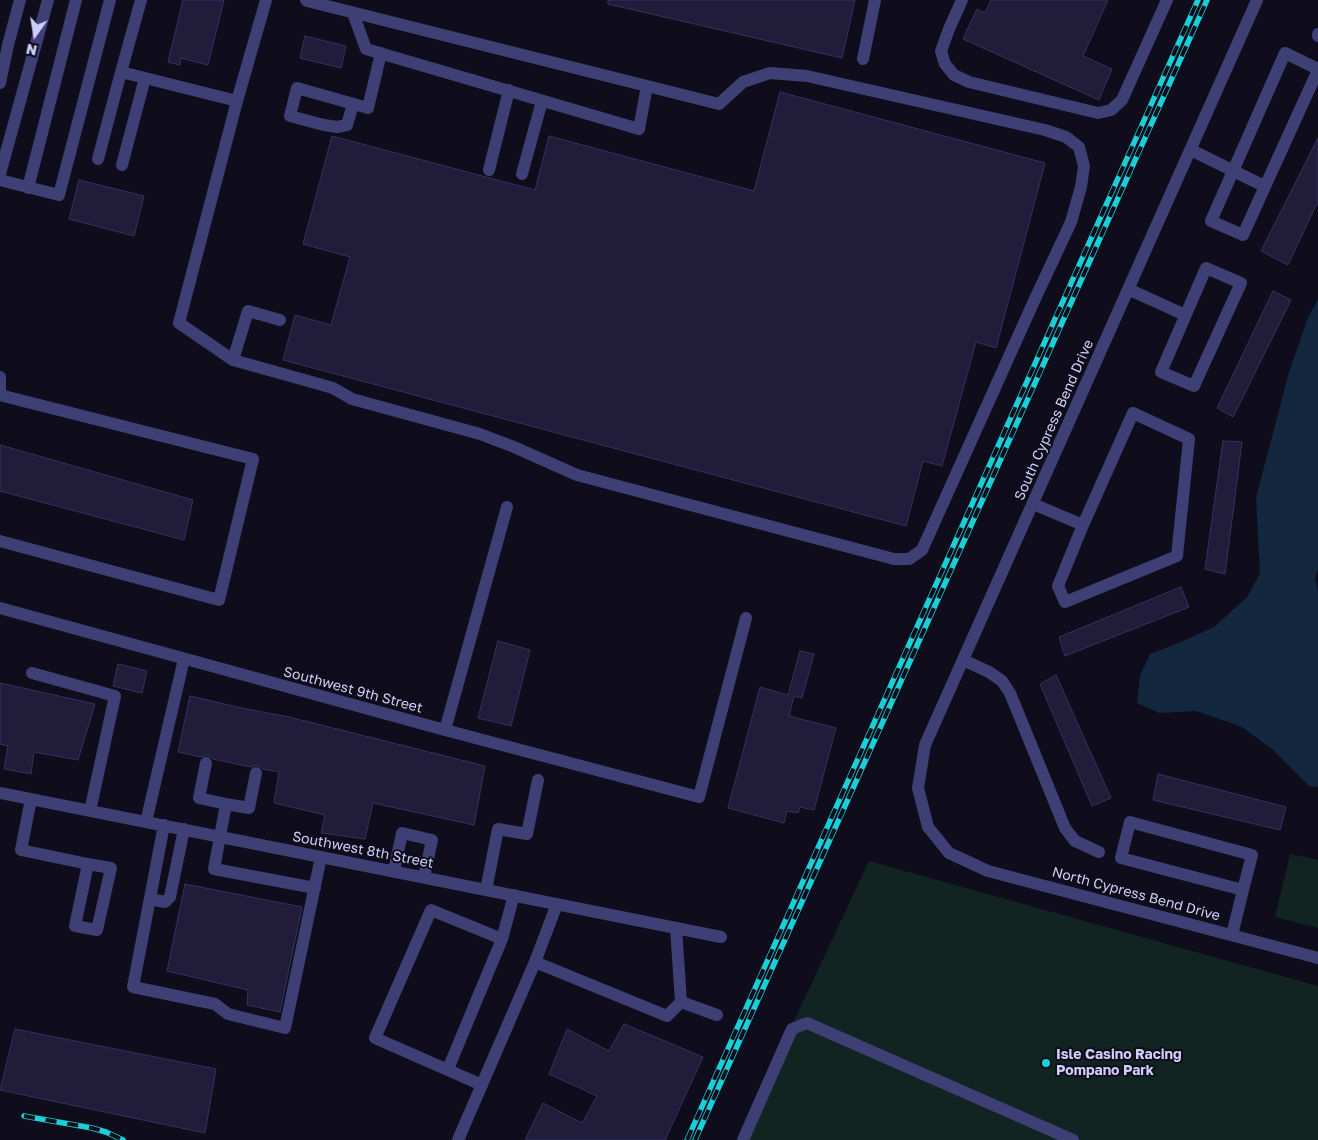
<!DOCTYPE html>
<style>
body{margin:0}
#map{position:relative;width:1318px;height:1140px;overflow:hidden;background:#0f0d1b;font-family:"Golos Text",sans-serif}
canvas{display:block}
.north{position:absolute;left:10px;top:10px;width:50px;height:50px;-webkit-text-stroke:4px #0f0d1b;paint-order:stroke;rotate:193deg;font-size:14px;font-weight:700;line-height:20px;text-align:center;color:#d0cef9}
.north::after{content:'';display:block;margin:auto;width:18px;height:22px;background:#d0cef9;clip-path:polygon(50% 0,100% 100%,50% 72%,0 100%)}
</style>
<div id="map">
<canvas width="1318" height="1140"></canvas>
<div class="north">N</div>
</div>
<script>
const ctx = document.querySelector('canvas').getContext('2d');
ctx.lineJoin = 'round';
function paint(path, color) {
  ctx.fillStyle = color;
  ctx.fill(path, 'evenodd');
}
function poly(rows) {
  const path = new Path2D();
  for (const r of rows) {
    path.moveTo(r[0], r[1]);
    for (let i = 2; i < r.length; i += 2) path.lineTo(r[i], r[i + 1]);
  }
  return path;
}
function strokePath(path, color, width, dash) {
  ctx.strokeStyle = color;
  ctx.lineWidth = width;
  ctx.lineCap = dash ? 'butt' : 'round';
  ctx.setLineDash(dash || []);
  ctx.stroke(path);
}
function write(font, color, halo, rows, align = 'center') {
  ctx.font = font + ' "Golos Text",sans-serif';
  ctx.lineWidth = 4;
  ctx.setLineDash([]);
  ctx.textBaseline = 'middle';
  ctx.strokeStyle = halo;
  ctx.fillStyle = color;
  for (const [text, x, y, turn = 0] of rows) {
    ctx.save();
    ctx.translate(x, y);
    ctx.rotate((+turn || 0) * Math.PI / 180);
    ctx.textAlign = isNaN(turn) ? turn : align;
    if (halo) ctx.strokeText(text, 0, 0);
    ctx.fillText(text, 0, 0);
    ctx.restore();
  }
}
paint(poly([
 [1290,854,1318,860,1318,928,1275,917],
 [869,861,1318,986,1318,1140,738,1140]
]), '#112422');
paint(poly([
 [1318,300,1318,570,1315,578,1318,591,1318,787,1309,786,1273,750,1242,727,1196,711,1159,713,1137,703,1140,676,1150,654,1181,642,1214,627,1247,597,1260,573,1256,498,1289,372,1309,315]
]), '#13273f');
const building = poly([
 [183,0,224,0,208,65,181,58,180,65,168,62,183,0],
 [608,0,855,0,842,58,608,4,608,0],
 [991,0,1108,0,1083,56,1112,69,1099,100,963,39,977,9,985,13,991,0],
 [305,36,346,46,341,68,300,58,305,36],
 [780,92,1045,163,996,348,976,342,942,466,923,461,906,526,283,360,295,315,331,325,350,257,303,244,332,136,535,190,549,136,754,191,780,92],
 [1318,138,1318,201,1288,265,1261,251,1318,138],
 [79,180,144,196,134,236,69,219,79,180],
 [1273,291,1291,300,1233,417,1217,408,1273,291],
 [1223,441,1242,442,1225,574,1205,569,1223,441],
 [0,445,193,500,184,540,0,491,0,445],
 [1181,587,1189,607,1065,656,1059,637,1181,587],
 [498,641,530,650,511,726,478,718,498,641],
 [800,651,814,654,802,698,794,696,789,716,836,728,814,810,800,807,798,813,787,811,784,823,728,808,760,687,788,695,800,651],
 [118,664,147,671,142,693,113,686,118,664],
 [1056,675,1111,798,1092,806,1040,684,1056,675],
 [0,683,95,704,78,760,34,752,31,774,4,769,8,746,0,744,0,683],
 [190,696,246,709,289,717,485,766,474,825,373,803,365,839,321,833,325,815,274,803,279,772,263,769,257,765,251,767,213,759,211,757,207,755,201,757,178,752,190,696],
 [1158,774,1286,807,1280,830,1153,800,1158,774],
 [185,884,302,907,280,1012,247,1005,248,990,167,971,185,884],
 [624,1024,703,1057,665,1140,525,1140,543,1103,582,1123,597,1096,549,1074,567,1029,609,1051,624,1024],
 [15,1029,216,1069,205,1133,0,1090,15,1029]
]);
paint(building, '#201c3a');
strokePath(building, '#373163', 1);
strokePath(poly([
 [266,0,237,101,179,323,233,360,333,388,352,399,480,434,514,447,577,475,894,559,909,559,922,550,1034,301,1071,222,1081,187,1084,166,1079,147,1066,137,1045,130,807,76,770,73,743,82,719,104,307,1,306,0],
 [962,0,949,29,941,51,945,64,954,75,969,82,1098,113,1111,110,1122,100,1167,0],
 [1257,0,925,745,918,788,928,827,949,853,988,871,1318,958],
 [353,13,366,49,639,129,647,86],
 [1318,34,1318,36],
 [863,59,875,0],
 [1318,69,1285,53,1211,221,1243,235,1318,70],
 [121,72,141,0],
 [0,83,8,45,20,0],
 [353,104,347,125,337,127,324,125,290,116,297,88,368,108,381,53],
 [1191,150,1264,186],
 [98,159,121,72,145,78],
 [122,165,145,78,237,101],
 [489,170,509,90],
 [0,174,48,0],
 [522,174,542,101],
 [0,180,59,195,110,0],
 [28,188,76,0],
 [1206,268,1241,283,1194,386,1161,372,1206,268],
 [1128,289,1185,315],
 [233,360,248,311,280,320],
 [0,377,0,395,253,459,219,600,0,541],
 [1133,413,1189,439,1177,556,1065,602,1058,586,1083,525,1133,413],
 [1033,504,1083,525],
 [0,608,445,730,699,797,746,618],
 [963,660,989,672,1002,681,1010,693,1065,828,1075,841,1099,852],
 [32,673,115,696,90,811],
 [445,730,507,507],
 [206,763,199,798,226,804,249,808,256,773],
 [0,793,721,937],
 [31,799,21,850,88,864,75,926,97,930,111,868,88,864],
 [226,804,214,869,315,888],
 [146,822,184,659],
 [164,825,133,987,215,1004,228,1014,285,1028,321,857],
 [394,871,402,833,432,840,424,877],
 [486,890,498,829,527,834,538,780],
 [150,899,165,902,170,897,184,829],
 [676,928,681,1002,717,1015],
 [1232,935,1243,890,1252,855,1130,822,1121,858,1243,890],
 [535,962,667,1016,681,1002],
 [448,1069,502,939,514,895],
 [482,1085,375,1038,431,910,502,939],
 [458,1140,535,962,557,904],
 [743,1140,792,1029,807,1023,1073,1140]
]), '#3e3f75', 12);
const rail = poly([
 [24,1116,92,1128,106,1132,123,1140],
 [687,1140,1198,0],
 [695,1140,1207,0]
]);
strokePath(rail, '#1ad0d8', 5.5);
strokePath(rail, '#0f0d1b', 4, [11]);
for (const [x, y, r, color] of [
 [1046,1063,5,"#1ad0d8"]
]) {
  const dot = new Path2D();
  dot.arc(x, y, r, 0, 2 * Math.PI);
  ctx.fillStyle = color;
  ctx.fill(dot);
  strokePath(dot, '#0f0d1b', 2);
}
write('14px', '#d0cef9', '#0f0d1b', [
 ["South Cypress Bend Drive",1054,420,-66],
 ["Southwest 9th Street",353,690,15],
 ["Southwest 8th Street",363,850,11],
 ["North Cypress Bend Drive",1136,894,15]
]);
write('bold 14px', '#d0cef9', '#0f0d1b', [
 ["Isle Casino Racing",1056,1055],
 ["Pompano Park",1056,1071]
], 'left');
</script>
